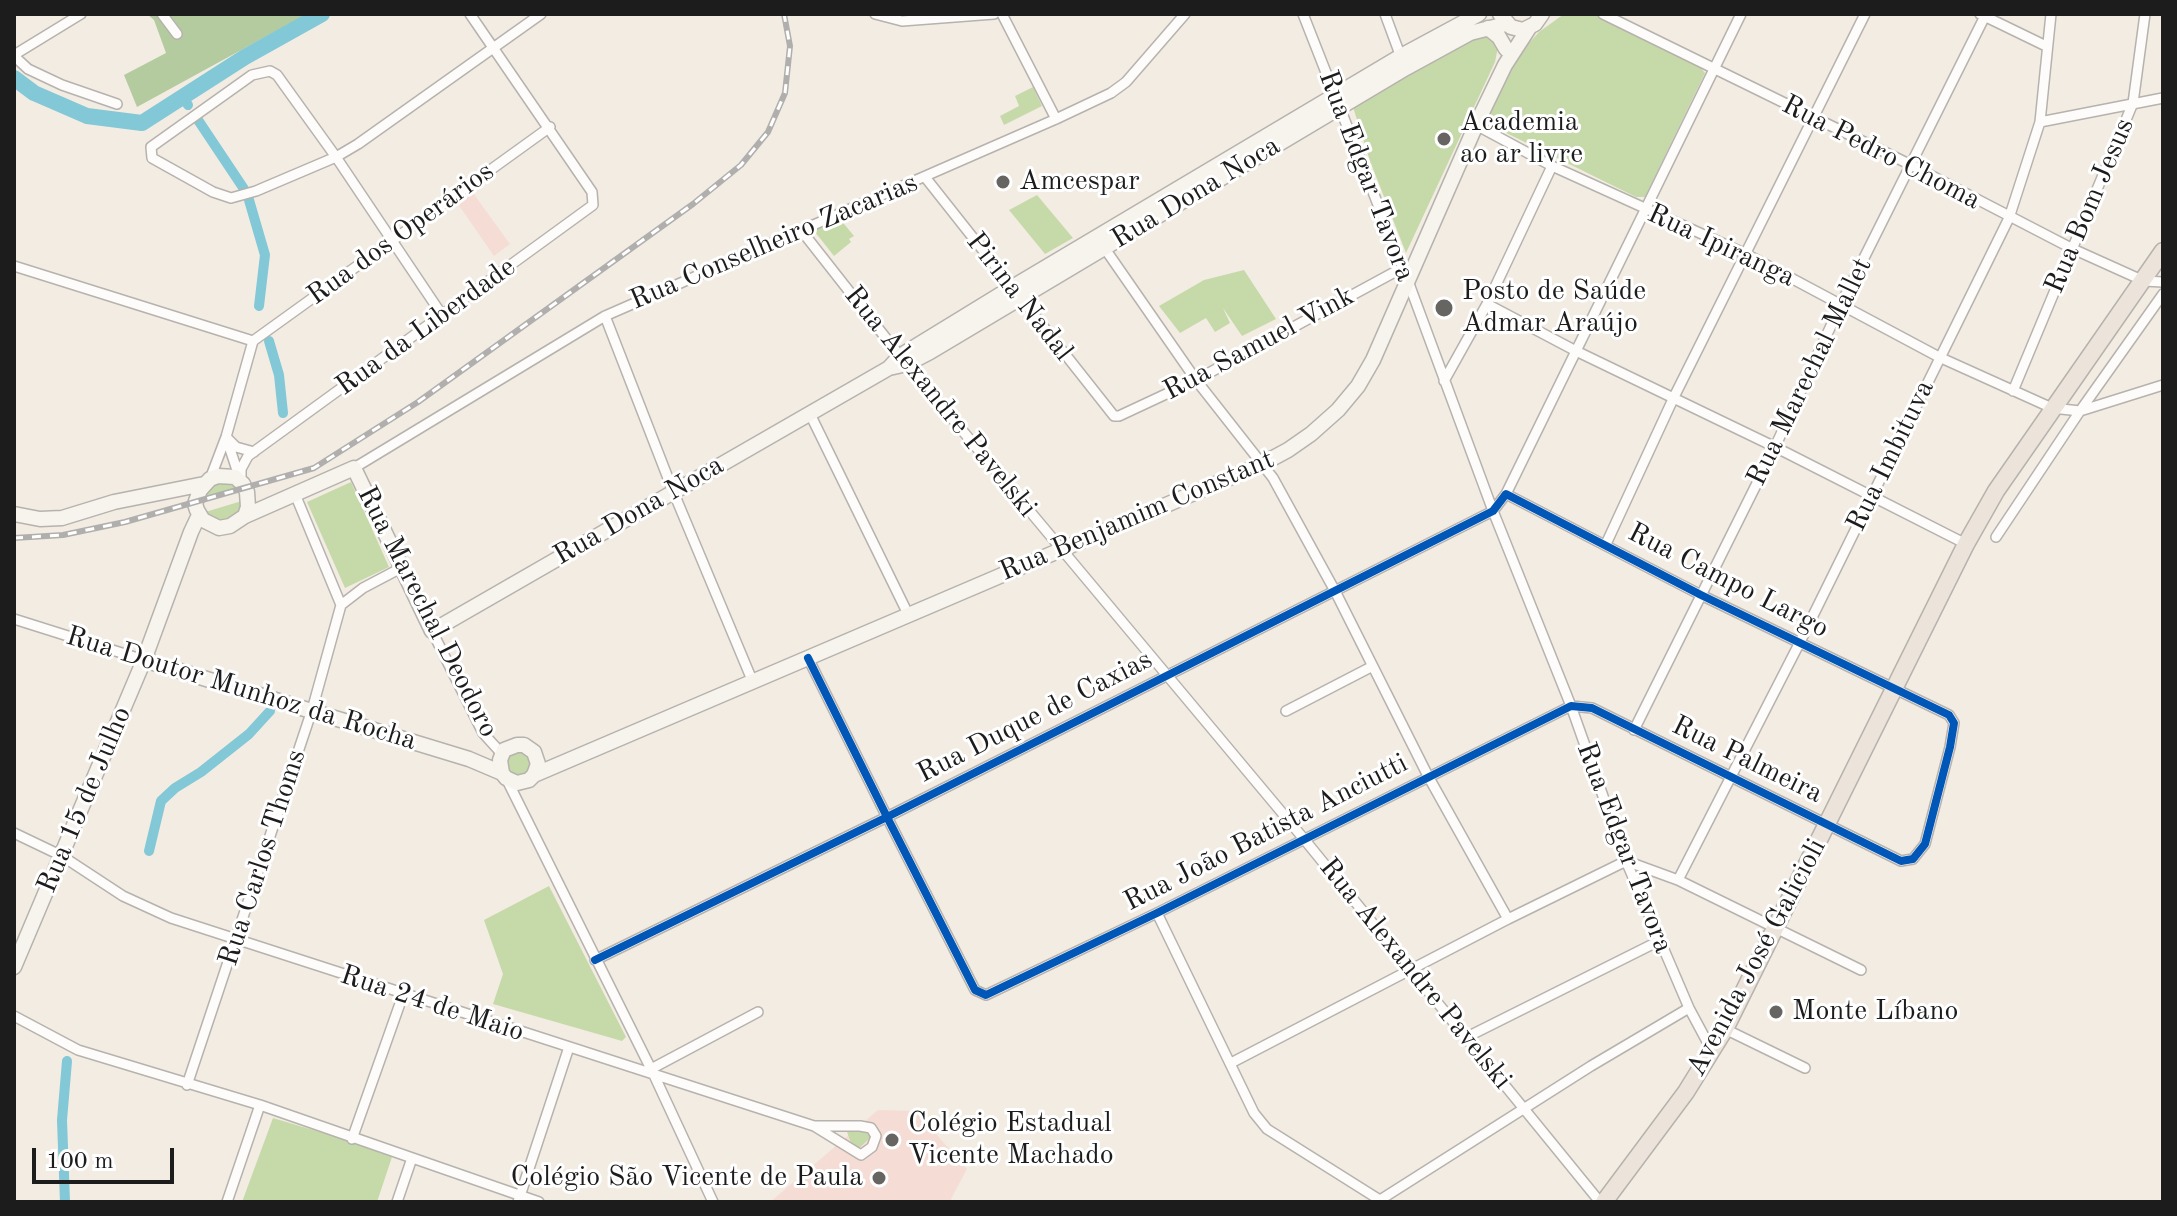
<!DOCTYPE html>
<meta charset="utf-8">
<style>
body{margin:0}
#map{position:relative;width:2177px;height:1216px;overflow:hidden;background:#f3ece3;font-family:"Old Standard TT",serif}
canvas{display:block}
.frame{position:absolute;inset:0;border:16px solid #1c1c1c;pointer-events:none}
.scale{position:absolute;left:32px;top:1148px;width:142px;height:36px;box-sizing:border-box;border:4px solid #1c1c1c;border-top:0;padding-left:10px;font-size:24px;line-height:28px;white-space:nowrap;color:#1c1c1c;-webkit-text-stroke:6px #fff;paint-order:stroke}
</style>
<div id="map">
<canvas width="2177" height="1216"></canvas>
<div class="frame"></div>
<div class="scale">100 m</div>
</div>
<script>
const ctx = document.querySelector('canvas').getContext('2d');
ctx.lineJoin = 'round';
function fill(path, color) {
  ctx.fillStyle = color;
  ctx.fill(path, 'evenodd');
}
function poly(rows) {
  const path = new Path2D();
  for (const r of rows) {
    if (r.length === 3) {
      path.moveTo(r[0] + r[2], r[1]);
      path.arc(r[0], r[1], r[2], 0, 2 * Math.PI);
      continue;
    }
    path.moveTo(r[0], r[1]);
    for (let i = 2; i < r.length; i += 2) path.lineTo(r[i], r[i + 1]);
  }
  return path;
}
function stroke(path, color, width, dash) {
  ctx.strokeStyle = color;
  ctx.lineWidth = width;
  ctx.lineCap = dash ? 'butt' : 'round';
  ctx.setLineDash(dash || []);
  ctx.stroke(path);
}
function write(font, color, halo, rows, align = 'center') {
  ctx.font = font + ' "Old Standard TT",serif';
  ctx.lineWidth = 6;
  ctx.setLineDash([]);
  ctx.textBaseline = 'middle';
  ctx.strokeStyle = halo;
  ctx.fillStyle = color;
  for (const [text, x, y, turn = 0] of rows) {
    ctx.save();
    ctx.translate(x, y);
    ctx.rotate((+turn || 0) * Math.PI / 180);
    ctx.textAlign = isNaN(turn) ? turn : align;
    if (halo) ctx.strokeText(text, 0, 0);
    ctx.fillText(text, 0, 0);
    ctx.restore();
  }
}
const built = poly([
 [468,186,510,244,494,256,453,197],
 [878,1110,916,1111,967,1169,951,1199,954,1202,770,1202]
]);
const green = poly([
 [1564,14,1596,14,1701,68,1705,73,1645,197,1636,197,1482,121,1518,55,1539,32],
 [1490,34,1498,47,1495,62,1406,253,1370,161,1353,107,1461,40],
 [1033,87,1042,106,1004,125,1000,116,1019,106,1015,96],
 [1037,195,1073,238,1045,254,1009,210],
 [840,219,854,236,849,239,851,242,834,256,815,232,817,229],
 [1244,270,1276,319,1242,336,1223,308,1230,323,1215,332,1206,318,1180,333,1159,306,1204,280],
 [230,480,242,489,201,501,213,483],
 [351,482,389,567,345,588,307,502],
 [245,500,244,511,221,524,202,513],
 [519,764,13],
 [549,886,626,1037,622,1041,493,1004,503,974,484,920],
 [273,1118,337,1137,392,1157,377,1202,242,1202],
 [864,1128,871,1137,857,1150,852,1146,846,1129]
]);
const forest = poly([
 [147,14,307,14,137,107,124,75,166,53,154,20]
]);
const canal = poly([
 [182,96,188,105],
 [196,117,244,189],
 [249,200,265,255,259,306],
 [269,341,279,375,283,413],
 [149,851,161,801,175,788,201,772,249,734,270,711],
 [65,1202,62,1120,67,1061]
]);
const river = poly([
 [14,78,34,93,87,116,142,123,245,57,322,14]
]);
const street = poly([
 [162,14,177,34],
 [875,14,902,21,994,14],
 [1002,14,1056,119],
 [1303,14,1408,281,1493,511,1571,706,1626,861,1689,1008,1712,1051],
 [1385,14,1402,60],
 [1603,14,1911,165,2073,249,2144,281,2163,282],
 [1980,14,2046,46],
 [14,55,81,14],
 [14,56,28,69,62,85,117,104],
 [2040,122,2163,98],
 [1476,125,1552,166,1746,254,1939,357,2052,408,2080,411,2163,385],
 [925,177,1114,416,1119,416,1196,380,1402,268],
 [801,230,900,356,1304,839,1600,1202],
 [1101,243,1196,380,1273,478,1335,591,1428,776,1508,919],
 [14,266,253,341],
 [1487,304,1576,351,1775,447,1966,544],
 [442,315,336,157,277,75,270,71,252,75,151,147,152,158,213,192,231,198,256,191,336,157,358,144,541,14],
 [605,316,673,491,752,680],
 [253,341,550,127],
 [1444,381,1487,304,1552,166],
 [2013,391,2133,103,2145,14],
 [810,414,908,614],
 [226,437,240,479],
 [228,439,236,447,254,452],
 [354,468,605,316,1056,119,1111,93,1126,82,1185,14],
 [210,479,226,437,253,341],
 [241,481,241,469,248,456,593,205,592,192,470,14],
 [295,494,341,605],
 [1506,494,1741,14],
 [1996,537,2080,411,2163,294],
 [1606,544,1674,397,1865,14],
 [14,619,144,660],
 [432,631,483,733,502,754],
 [1286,711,1371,667],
 [1634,730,1775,447,1841,304,1986,14],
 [506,778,654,1075,713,1202],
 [14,833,62,856,123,896,171,918,814,1126,861,1155,872,1147,876,1136,871,1128,860,1126,814,1126],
 [1678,880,1800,642,2009,218,2040,122,2051,14],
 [1157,913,1254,1113,1267,1129,1383,1202],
 [595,960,887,817,1493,511,1506,494,1701,595,1949,715,1954,723,1950,747,1925,844,1913,859,1901,861,1592,708,1571,706,1157,913,986,995,975,990,887,817,808,658],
 [14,1016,78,1050,260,1105,539,1202],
 [1725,1029,1805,1068],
 [1467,1037,1659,941],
 [1231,1063,1508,919,1626,861,1678,880,1861,970],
 [651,1069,758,1012],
 [187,1085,312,710,341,605,363,588,401,568],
 [352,1139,403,995],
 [1380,1200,1591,1066,1689,1008],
 [227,1202,260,1105],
 [397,1202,412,1158],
 [518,1202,569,1047]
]);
const secondary = poly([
 [1500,14,1511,27,1523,30,1535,24,1542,14],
 [1488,28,1499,37,1506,49],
 [889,368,907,364,930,352,1406,68,1470,33,1506,24],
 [14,514,40,519,62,518,114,502,204,484],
 [245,516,248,507,247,492,243,484,235,477,218,476,210,479,200,490,195,504,197,510,203,520,219,528,230,526,245,516,354,468,432,631,889,368,900,356,1011,288,1401,56,1479,14],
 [144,660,469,759,502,773,506,778,517,783,529,780,534,775,538,764,534,752,524,745,517,745,504,750,500,760,502,773],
 [534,775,1262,464,1288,450,1311,434,1338,410,1358,386,1373,360,1476,125,1505,65,1529,28],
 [14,967,144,660,191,532,199,515]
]);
const highway = poly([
 [1604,1202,1686,1092,1725,1029,1966,544,1996,491,2163,251]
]);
const rail = poly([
 [14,538,63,535,125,522,314,468,418,402,693,204,741,165,768,132,785,93,790,46,784,14]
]);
const cycleway = poly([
 [595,960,887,817,1493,511,1506,494,1701,595,1949,715,1954,723,1950,747,1925,844,1913,859,1901,861,1592,708,1571,706,1157,913,986,995,975,990,887,817,808,658]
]);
const markers = [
 [1444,139,8,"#676562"],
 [1003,182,8,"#676562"],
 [1444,308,10,"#676562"],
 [1776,1012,8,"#676562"],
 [892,1140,8,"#676562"],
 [879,1178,8,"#676562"]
];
const poiNames = [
 ["Academia",1460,123],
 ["ao ar livre",1460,155],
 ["Amcespar",1019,182],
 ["Posto de Saúde",1462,292],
 ["Admar Araújo",1462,324],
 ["Monte Líbano",1792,1012],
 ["Colégio Estadual",908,1124],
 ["Vicente Machado",908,1156],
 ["Colégio São Vicente de Paula",863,1178,"right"]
];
const streetNames = [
 ["Rua Pedro Choma",1881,153,27],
 ["Rua Edgar Tavora",1366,176,69],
 ["Rua Dona Noca",1196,193,-31],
 ["Rua Bom Jesus",2090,206,-67],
 ["Rua dos Operários",401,234,-36],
 ["Rua Conselheiro Zacarias",774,242,-23],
 ["Rua Ipiranga",1721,246,25],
 ["Pirina Nadal",1019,297,52],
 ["Rua da Liberdade",426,327,-36],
 ["Rua Samuel Vink",1259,344,-28],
 ["Rua Marechal Mallet",1810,372,-64],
 ["Rua Alexandre Pavelski",940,402,51],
 ["Rua Imbituva",1891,456,-64],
 ["Rua Dona Noca",639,511,-30],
 ["Rua Benjamim Constant",1137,516,-23],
 ["Rua Campo Largo",1728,581,27],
 ["Rua Marechal Deodoro",427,612,63],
 ["Rua Doutor Munhoz da Rocha",241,689,17],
 ["Rua Duque de Caxias",1035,717,-27],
 ["Rua Palmeira",1747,760,26],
 ["Rua 15 de Julho",85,800,-67],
 ["Rua João Batista Anciutti",1266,833,-27],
 ["Rua Edgar Tavora",1624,848,69],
 ["Rua Carlos Thoms",263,858,-72],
 ["Avenida José Galicioli",1757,958,-62],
 ["Rua Alexandre Pavelski",1415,974,51],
 ["Rua 24 de Maio",432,1004,18]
];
fill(built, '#f5ddd5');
fill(green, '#c6daa9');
fill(forest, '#b4cba0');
stroke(canal, '#82c8d6', 10);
stroke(river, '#82c8d6', 16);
stroke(street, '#b6b2ad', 12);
stroke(secondary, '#b6b2ad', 17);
stroke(highway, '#b6b2ad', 19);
stroke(street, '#fdfcfb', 9);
stroke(secondary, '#f7f3ed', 14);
stroke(highway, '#ece4da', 16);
stroke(rail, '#b0afad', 6);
stroke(rail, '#fff', 3, [9]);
stroke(cycleway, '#0057b8', 8);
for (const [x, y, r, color] of markers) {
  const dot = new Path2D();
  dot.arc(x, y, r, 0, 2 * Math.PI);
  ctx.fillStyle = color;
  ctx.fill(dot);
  stroke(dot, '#fff', 3);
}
write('28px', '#1c1c1c', '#fff', poiNames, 'left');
write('28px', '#1c1c1c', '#fff', streetNames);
</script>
